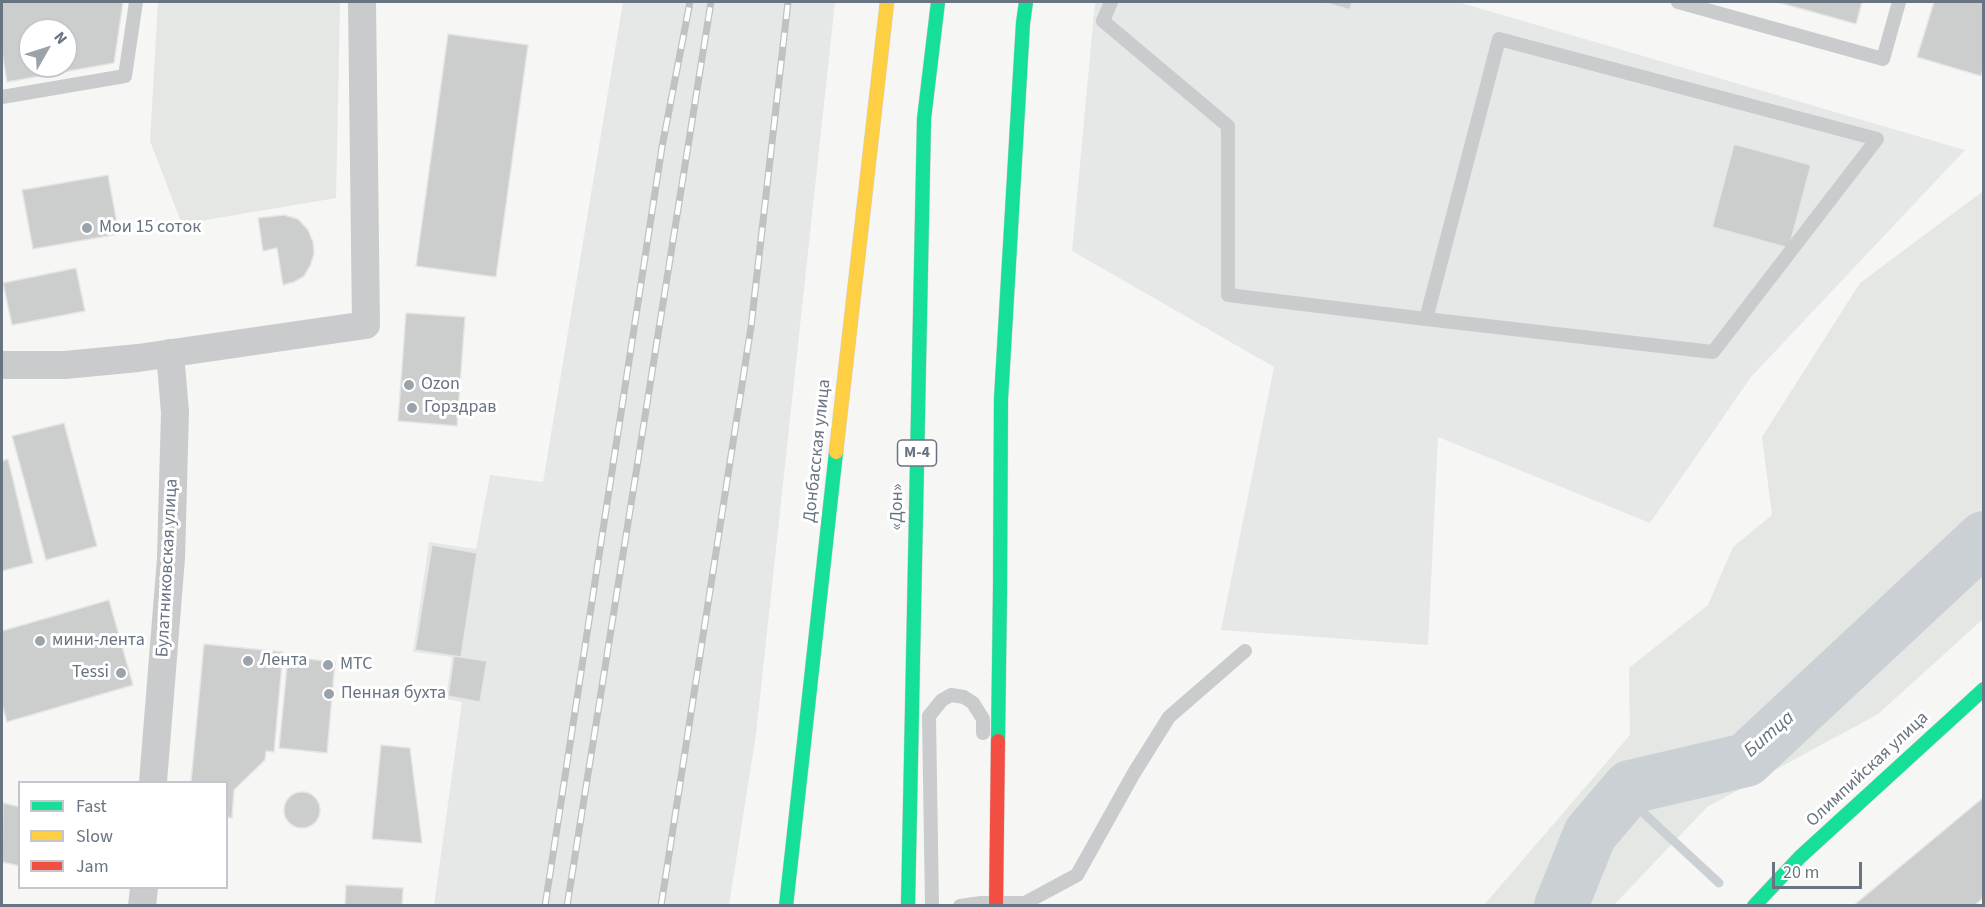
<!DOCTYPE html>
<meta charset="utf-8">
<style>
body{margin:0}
#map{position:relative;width:1985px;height:907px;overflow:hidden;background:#f6f6f5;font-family:"Source Sans 3",sans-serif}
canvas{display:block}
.frame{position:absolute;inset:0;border:3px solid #697482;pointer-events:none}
.legend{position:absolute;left:18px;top:781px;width:210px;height:108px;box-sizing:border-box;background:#fff;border:2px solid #c3c7cd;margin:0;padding:8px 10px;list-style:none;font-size:18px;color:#697482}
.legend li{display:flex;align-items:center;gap:12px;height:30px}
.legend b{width:30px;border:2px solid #c3c7cd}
.north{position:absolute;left:18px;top:18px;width:60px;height:60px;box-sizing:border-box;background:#fff;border:2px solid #c3c7cd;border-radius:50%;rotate:51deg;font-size:16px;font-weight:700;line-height:24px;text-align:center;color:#697482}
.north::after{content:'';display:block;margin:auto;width:21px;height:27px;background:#9aa2aa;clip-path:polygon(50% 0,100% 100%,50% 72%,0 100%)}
.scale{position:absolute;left:1772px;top:862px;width:90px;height:27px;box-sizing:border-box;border:3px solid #697482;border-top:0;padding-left:8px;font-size:18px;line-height:21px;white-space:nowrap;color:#697482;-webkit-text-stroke:4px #fff;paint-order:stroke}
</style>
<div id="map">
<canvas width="1985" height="907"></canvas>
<div class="frame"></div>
<ul class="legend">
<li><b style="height:8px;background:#16e098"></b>Fast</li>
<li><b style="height:8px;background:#ffcf43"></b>Slow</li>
<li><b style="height:8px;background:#f24e42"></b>Jam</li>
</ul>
<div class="north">N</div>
<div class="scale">20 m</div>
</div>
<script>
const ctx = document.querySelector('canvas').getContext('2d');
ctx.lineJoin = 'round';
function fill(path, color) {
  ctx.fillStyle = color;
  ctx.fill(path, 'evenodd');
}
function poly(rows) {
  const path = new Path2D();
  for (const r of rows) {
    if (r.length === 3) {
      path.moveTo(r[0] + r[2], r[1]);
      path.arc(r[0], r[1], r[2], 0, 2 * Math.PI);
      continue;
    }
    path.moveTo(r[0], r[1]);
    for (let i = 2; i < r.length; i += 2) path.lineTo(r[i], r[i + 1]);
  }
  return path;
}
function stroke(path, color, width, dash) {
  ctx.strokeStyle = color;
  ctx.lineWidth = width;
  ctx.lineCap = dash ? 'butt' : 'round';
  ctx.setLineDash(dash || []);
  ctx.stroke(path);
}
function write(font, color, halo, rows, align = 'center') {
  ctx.font = font + ' "Source Sans 3",sans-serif';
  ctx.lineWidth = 6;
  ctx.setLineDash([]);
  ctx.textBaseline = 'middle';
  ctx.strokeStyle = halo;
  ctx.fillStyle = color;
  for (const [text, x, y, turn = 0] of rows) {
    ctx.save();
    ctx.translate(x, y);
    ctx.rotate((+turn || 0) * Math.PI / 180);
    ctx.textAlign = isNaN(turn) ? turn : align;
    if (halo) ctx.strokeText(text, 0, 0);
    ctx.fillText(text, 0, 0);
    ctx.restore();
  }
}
const built = poly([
 [623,2,835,2,756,734,729,905,434,905,462,702,446,699,452,657,413,652,429,542,476,549,490,475,543,482],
 [1095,2,1458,2,1965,150,1751,377,1650,523,1438,437,1428,645,1221,630,1274,367,1072,251]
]);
const green = poly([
 [158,2,340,2,336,198,182,224,150,141],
 [1983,187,1983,619,1878,714,1707,807,1614,905,1484,905,1630,735,1629,668,1708,605,1733,547,1772,515,1762,437,1860,283,1982,192]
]);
const stream = poly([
 [1624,795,1719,883]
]);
const river = poly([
 [1561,906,1590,834,1630,787,1746,760,1984,538]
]);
const building = poly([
 [2,2,123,2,114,63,7,82,2,52,2,2],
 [30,30,66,30,66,66,30,66,30,30],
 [1323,2,1352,2,1350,10,1323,2],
 [1777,2,1862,2,1856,24,1777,2],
 [1934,2,1984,2,1984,67,1981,76,1917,57,1934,2],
 [448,34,528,45,496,277,416,266,448,34],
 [1734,144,1811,165,1789,248,1712,227,1734,144],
 [108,175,119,234,33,249,22,190,108,175],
 [284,215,298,219,308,230,313,242,314,254,310,266,304,276,294,282,283,285,277,248,263,251,258,218,284,215],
 [76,268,85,311,12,325,3,283,76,268],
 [406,313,465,317,457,426,398,421,406,313],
 [64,423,97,546,46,560,12,436,64,423],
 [8,459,33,563,2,571,2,461,8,459],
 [432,545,477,553,461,657,415,650,432,545],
 [109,600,133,685,7,722,2,705,2,631,109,600],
 [204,644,283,652,274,752,266,751,265,760,234,790,232,818,226,817,226,782,191,782,204,644],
 [454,656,487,661,480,702,448,696,454,656],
 [288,657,335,662,327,753,279,748,288,657],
 [381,745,410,748,422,843,372,839,381,745],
 [302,810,18],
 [1984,797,1984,897,1974,906,1853,906,1984,797],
 [3,803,20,807,20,866,2,862,3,803],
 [346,885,403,888,402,906,345,906,346,885]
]);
const lane = poly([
 [1111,2,1103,21,1228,126,1228,295,1426,319,1713,352,1877,139,1499,39,1426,319],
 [1678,2,1883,59,1899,2],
 [2,97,125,76,136,2],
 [932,906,929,716,942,700,951,695,964,697,973,703,983,719,983,733],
 [960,906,981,903,1025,903,1077,875,1134,773,1169,717,1245,651]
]);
const street = poly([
 [2,365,65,365,138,358,366,325,362,2],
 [153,782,171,558,175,412,170,353],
 [142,906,144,888]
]);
const fast = poly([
 [1000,592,1001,399,1023,23,1026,2],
 [786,906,836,452],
 [908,906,924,119,938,2],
 [1754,906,1800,857,1984,689]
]);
const slow = poly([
 [836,452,887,2]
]);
const rail = poly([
 [545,906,662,147,690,2],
 [567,906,711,2],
 [661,906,751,327,788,2]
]);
const fastBridge = poly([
 [998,741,1000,592]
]);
const jamBridge = poly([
 [996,906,998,741]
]);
const markers = [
 [87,228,6,"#9aa2aa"],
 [409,385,6,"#9aa2aa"],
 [412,408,6,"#9aa2aa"],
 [40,641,6,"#9aa2aa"],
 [248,661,6,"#9aa2aa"],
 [328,665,6,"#9aa2aa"],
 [121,673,6,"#9aa2aa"],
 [329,694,6,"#9aa2aa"]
];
const shields = [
 [917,453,39]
];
const shieldNames = [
 ["М-4",917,453]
];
const poiNames = [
 ["Мои 15 соток",99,228],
 ["Ozon",421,385],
 ["Горздрав",424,408],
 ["мини-лента",52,641],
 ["Лента",260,661],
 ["МТС",340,665],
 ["Tessi",109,673,"right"],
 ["Пенная бухта",341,694]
];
const streetNames = [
 ["Донбасская улица",818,451,-84],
 ["«Дон»",898,507,-89],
 ["Булатниковская улица",168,568,-87],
 ["Олимпийская улица",1868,770,-43]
];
const waterNames = [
 ["Битца",1770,735,-41]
];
fill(built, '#e6e7e7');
fill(green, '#e4e7e3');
stroke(stream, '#cbd0d4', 9);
stroke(river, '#cbd0d4', 54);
fill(building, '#cccdcd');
stroke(building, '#e5e5e4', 1.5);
stroke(fast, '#d2d2d3', 15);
stroke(slow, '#d2d2d3', 15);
stroke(lane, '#cacbcc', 14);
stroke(street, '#cacbcc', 28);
stroke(fast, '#16e098', 14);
stroke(slow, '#ffcf43', 14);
stroke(rail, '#c0c1c2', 7);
stroke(rail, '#fff', 4.5, [14]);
stroke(fastBridge, '#d2d3d3', 15, []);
stroke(jamBridge, '#d2d3d3', 15, []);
stroke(fastBridge, '#16e098', 14);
stroke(jamBridge, '#f24e42', 14);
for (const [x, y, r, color] of markers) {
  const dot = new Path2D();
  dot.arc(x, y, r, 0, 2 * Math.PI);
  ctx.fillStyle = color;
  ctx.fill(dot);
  stroke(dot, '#fff', 2);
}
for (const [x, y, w] of shields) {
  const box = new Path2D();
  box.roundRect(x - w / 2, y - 13, w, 26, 4.5);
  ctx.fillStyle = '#fff';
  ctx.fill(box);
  stroke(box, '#697482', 1.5);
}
write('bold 16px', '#697482', null, shieldNames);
write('18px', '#697482', '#fff', poiNames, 'left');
write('18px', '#697482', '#fff', streetNames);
write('italic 20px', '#64747e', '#fff', waterNames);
</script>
